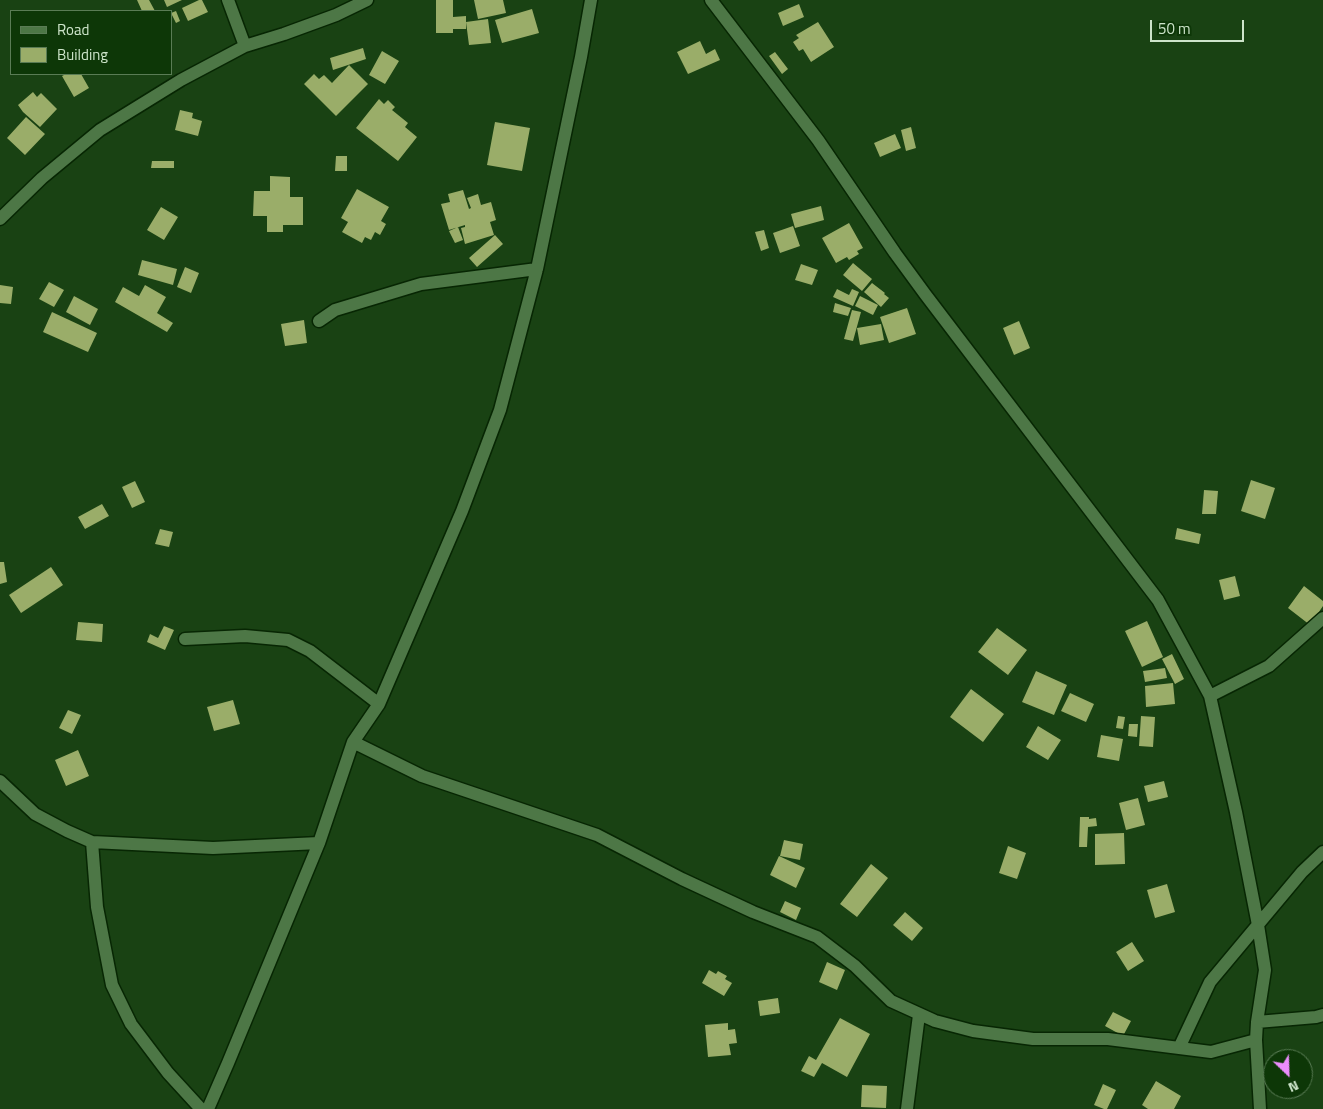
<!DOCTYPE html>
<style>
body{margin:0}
#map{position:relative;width:1323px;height:1109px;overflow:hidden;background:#194213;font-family:"Titillium Web",sans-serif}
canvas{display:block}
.legend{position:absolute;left:10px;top:10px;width:162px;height:65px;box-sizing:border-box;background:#0d3707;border:1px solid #5a7c55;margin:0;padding:6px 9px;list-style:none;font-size:15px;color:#cde4ca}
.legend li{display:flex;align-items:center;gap:10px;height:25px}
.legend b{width:25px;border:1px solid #5a7c55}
.north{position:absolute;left:1263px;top:1049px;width:50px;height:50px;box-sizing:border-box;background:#0d3707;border:1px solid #5a7c55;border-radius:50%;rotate:156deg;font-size:14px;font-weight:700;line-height:20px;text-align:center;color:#cde4ca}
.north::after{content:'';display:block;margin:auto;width:18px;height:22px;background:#eb8dfc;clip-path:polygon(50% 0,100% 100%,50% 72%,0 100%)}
.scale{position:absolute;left:1150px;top:20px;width:94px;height:22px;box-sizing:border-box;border:2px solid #cde4ca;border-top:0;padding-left:6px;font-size:15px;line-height:18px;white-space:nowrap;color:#cde4ca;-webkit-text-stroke:4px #0d3707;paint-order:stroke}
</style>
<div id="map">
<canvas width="1323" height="1109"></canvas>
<ul class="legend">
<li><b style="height:6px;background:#4d7746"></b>Road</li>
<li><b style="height:14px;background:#9aad69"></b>Building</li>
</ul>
<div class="north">N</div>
<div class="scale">50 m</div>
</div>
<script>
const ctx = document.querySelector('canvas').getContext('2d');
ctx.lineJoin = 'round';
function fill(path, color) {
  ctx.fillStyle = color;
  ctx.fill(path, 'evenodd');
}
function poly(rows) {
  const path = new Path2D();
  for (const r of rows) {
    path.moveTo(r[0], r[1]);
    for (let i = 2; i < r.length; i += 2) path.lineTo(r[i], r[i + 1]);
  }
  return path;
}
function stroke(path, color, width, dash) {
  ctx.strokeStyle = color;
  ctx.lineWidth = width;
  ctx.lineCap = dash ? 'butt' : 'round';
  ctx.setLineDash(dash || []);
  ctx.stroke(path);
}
const building = poly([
 [137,0,149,0,155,11,142,11],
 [164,0,182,0,167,7],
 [199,0,202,0,208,12,188,21,182,8],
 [436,0,453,0,453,17,466,16,466,29,453,29,453,33,436,33],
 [474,0,503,0,506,13,478,19],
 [799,4,804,17,783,26,778,13],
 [532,9,539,33,502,43,495,20],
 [176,11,180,21,176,23,171,13],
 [488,19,491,43,469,45,466,22],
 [818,22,834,47,811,62,803,49,799,51,793,42,799,38,796,35],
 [700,41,706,54,715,49,720,60,688,74,677,52],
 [363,48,366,59,333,70,330,58],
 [382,51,399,61,385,84,369,75],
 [775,52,788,69,782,74,769,56],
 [349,65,368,84,336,116,304,84,314,74,319,79,324,75,332,83],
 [66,74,81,74,89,88,74,97,62,76],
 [33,92,37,97,41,93,57,109,40,127,23,112,18,105],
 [379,99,384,104,388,100,395,107,392,110,408,123,405,127,417,137,398,161,356,128],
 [180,110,193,113,192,118,202,121,198,136,175,130],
 [26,117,45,134,25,155,7,138],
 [495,122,530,128,522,171,487,165],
 [911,127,916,148,906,151,901,130],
 [895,134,901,148,880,157,874,143],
 [336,156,347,156,347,171,335,171],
 [152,161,174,161,174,168,151,168],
 [270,176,290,177,290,197,303,197,303,225,283,225,283,232,267,232,267,216,253,216,254,191,270,191],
 [357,189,389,207,381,221,386,224,380,235,375,232,371,240,365,237,362,243,342,232,348,222,341,218],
 [463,190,469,209,471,208,467,198,478,194,481,205,491,202,496,220,490,222,494,235,465,244,461,228,465,227,465,225,449,230,441,204,450,202,448,194],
 [821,206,824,220,795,228,791,214],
 [161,207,178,217,164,240,147,230],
 [849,223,863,248,857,251,859,254,849,260,847,257,836,263,822,238],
 [793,226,800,246,780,253,773,233],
 [458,227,463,240,455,243,449,231],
 [764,230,769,248,761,251,755,232],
 [495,235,503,244,477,267,469,258],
 [142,260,177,269,173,285,138,275],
 [853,263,872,279,862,291,843,275],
 [801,264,818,270,812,285,795,280],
 [185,267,199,273,191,293,177,287],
 [49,282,64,290,54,307,39,299],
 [872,283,885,293,884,294,889,298,881,307,864,292],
 [0,285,13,287,11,304,0,303],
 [145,285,166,297,157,313,173,323,167,332,115,302,123,287,139,296],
 [837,289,849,295,852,289,859,292,853,306,833,297],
 [74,296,98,309,90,325,66,312],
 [860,296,878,305,873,315,855,306],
 [835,303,851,308,848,316,833,312],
 [907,308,916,334,889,343,880,317],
 [852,310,861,312,853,341,844,339],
 [52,312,97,333,88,352,43,332],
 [304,320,307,343,285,346,281,324],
 [1019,321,1030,348,1014,355,1003,328],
 [881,324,884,340,860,345,857,328],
 [1251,480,1275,488,1265,519,1241,511],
 [135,481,145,502,132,508,122,487],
 [1204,490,1218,491,1216,514,1202,514],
 [102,504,109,516,85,529,78,517],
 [1177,528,1201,534,1199,544,1175,539],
 [160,529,173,532,169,547,155,544],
 [0,562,4,562,7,582,0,584],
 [51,567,63,585,21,613,9,595],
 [1235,576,1240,596,1224,600,1219,580],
 [1304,586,1323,601,1323,606,1310,625,1288,608],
 [1147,621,1163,657,1142,667,1125,631],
 [78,622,103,624,102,642,76,640],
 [164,626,174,630,165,650,147,642,150,634,158,638],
 [997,628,1027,650,1008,675,978,652],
 [1172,654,1184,679,1175,684,1162,659],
 [1165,668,1167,678,1145,682,1143,671],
 [1036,671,1067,685,1054,715,1022,702],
 [1173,683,1175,704,1146,707,1145,686],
 [971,689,1004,714,983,742,950,717],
 [1070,693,1094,704,1086,722,1061,711],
 [233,700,240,724,214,731,207,707],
 [68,710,81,715,72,734,59,728],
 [1118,716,1125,717,1123,729,1116,728],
 [1141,716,1155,717,1153,747,1139,746],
 [1129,724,1138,724,1137,737,1128,736],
 [1038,726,1061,740,1048,760,1026,747],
 [1101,735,1123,739,1119,761,1097,757],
 [78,750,89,776,66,786,55,760],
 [1164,781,1168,797,1148,802,1144,786],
 [1138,798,1145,825,1126,830,1119,803],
 [1080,817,1089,817,1089,819,1096,818,1097,826,1088,827,1087,847,1079,847],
 [1124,833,1125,864,1095,865,1095,834],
 [784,840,803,844,800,860,780,856],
 [1008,846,1026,853,1017,879,999,873],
 [779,856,805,868,796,888,770,875],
 [871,864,888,878,857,917,840,904],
 [1167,884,1175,912,1155,918,1147,890],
 [785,901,801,908,796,920,780,912],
 [905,912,923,928,912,941,893,925],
 [1132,942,1144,961,1128,971,1116,952],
 [827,962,845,970,837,990,819,982],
 [709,970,716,974,718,971,727,976,725,979,732,983,724,996,702,983],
 [778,998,780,1013,760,1016,758,1001],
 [1113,1012,1131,1021,1123,1036,1105,1026],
 [840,1018,870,1034,847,1077,822,1063,814,1077,801,1071,809,1056,816,1060],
 [728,1023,728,1030,735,1029,737,1043,729,1044,731,1055,708,1057,705,1025],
 [1156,1081,1181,1096,1174,1109,1148,1109,1142,1105],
 [1103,1084,1116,1090,1107,1109,1104,1109,1094,1105],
 [862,1085,887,1086,886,1108,861,1107]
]);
const minor = poly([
 [228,0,245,46],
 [711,0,818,140,895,253,925,294,1158,600,1210,696,1236,812,1258,925,1265,970,1257,1022,1256,1040,1260,1109],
 [0,219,42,178,100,130,181,80,245,46,284,34,336,15,367,0],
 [319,321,335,310,421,284,537,269],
 [185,639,245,636,288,640,310,651,379,704],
 [1210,696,1269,666,1323,618],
 [353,742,422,776,597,835,682,879,753,912,817,937,855,966,891,1001,935,1021,973,1031,1033,1039,1108,1039,1211,1052,1256,1040],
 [0,781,35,814,67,831,92,842,213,848,319,843],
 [92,842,97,907,112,985,131,1024,168,1073,201,1109],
 [1257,1022,1316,1017,1323,1015],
 [1179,1048,1210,982,1302,872,1323,852],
 [208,1109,228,1063,319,843,353,742,379,704,462,511,500,410,537,269,581,57,591,0],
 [907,1109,919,1015]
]);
fill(building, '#9aad69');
stroke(minor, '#072603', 15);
stroke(minor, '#4d7746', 12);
</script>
